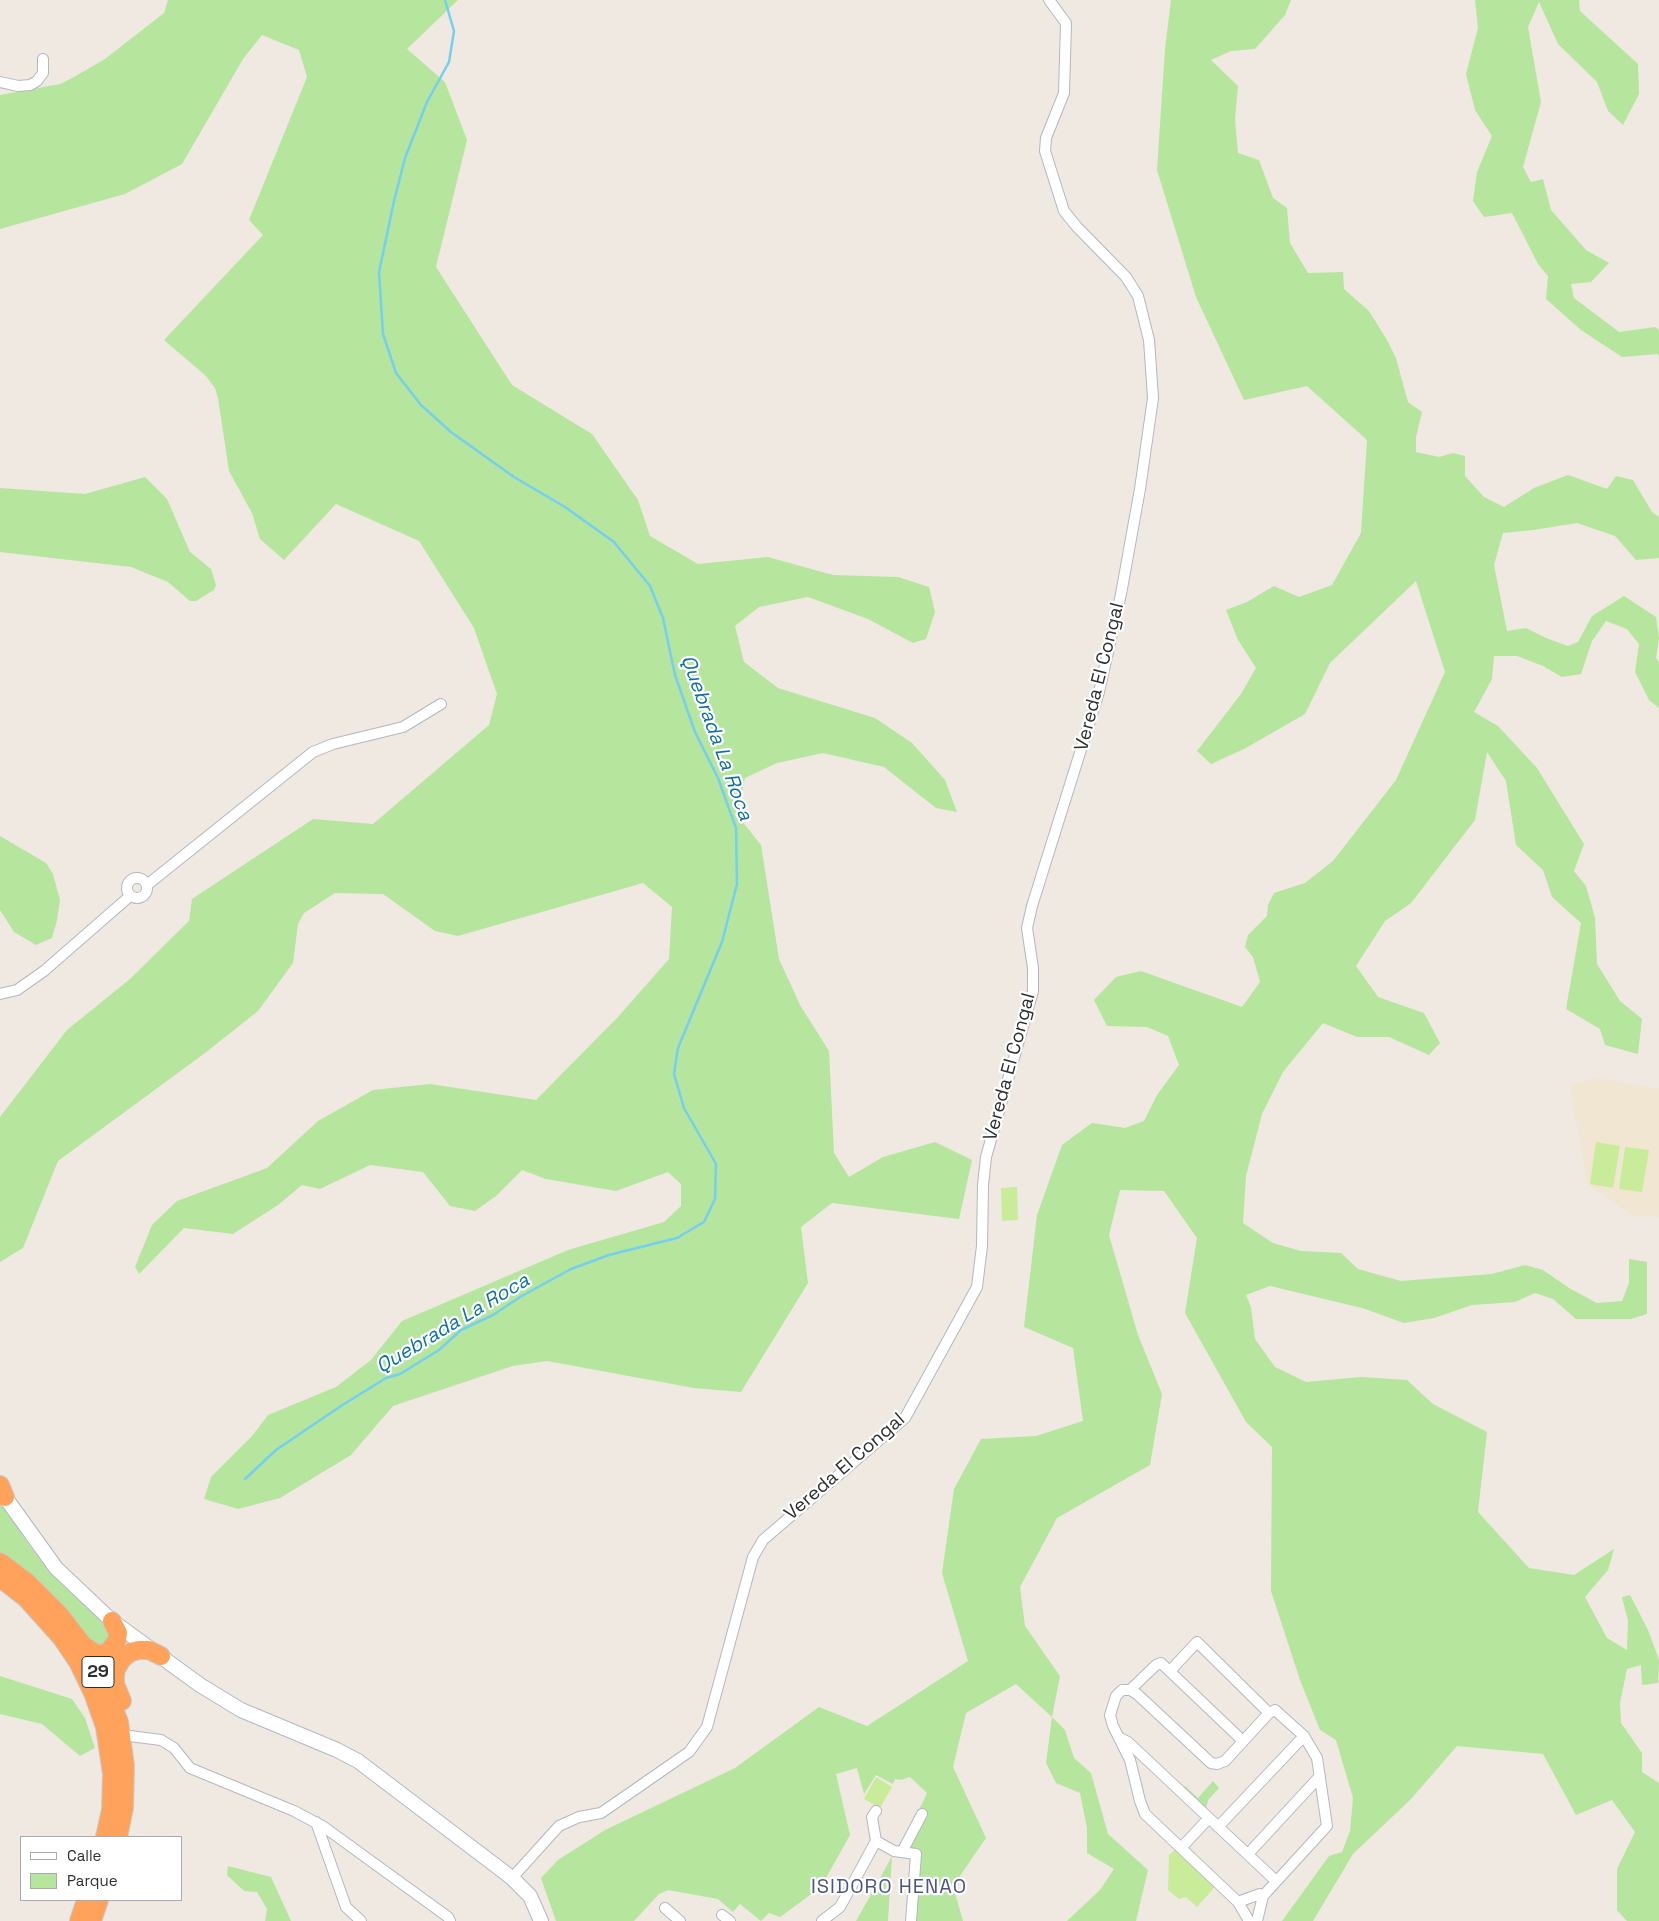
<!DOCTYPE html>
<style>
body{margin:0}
#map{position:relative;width:1659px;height:1921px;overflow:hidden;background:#efe9e1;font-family:"Space Grotesk",sans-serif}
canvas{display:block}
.legend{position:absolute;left:20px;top:1836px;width:162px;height:65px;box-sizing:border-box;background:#fff;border:1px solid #ababab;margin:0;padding:6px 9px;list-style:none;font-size:15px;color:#2e2e2e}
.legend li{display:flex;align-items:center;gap:10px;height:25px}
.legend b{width:25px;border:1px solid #ababab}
</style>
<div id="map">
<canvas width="1659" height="1921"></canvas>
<ul class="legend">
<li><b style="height:6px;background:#fff"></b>Calle</li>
<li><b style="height:14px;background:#b6e59e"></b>Parque</li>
</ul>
</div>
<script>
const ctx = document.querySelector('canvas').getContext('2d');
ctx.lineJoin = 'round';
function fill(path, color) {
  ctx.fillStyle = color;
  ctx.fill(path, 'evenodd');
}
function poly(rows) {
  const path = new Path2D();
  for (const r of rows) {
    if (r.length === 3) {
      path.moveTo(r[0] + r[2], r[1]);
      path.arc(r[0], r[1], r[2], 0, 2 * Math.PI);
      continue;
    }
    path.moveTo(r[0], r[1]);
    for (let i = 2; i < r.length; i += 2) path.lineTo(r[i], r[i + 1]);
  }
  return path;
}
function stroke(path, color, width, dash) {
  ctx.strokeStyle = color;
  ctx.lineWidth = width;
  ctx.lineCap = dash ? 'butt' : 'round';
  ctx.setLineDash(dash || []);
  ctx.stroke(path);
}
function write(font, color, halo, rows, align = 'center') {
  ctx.font = font + ' "Space Grotesk",sans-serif';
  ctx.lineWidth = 4.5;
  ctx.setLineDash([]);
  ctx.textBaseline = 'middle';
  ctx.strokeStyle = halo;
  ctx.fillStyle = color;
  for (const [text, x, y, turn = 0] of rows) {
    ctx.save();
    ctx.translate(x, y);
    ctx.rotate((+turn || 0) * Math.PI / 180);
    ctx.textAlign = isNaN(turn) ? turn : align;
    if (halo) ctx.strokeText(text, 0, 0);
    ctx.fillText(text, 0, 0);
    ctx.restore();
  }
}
const education = poly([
 [1597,1078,1659,1089,1659,1217,1631,1215,1587,1183,1570,1086]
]);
const green = poly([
 [168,0,458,0,407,49,445,82,467,140,436,267,512,385,592,434,638,500,650,536,698,564,768,557,833,575,898,577,929,587,935,612,926,639,913,643,868,619,808,597,759,607,735,626,744,662,778,688,875,718,912,743,945,780,957,812,936,808,884,767,823,753,777,763,745,778,737,815,761,845,779,959,800,1005,829,1051,834,1153,849,1177,883,1157,935,1142,972,1160,959,1219,832,1203,801,1227,808,1283,741,1392,694,1388,547,1361,513,1366,393,1406,351,1455,280,1498,238,1509,204,1499,211,1477,252,1436,268,1415,336,1387,371,1360,402,1321,568,1250,664,1222,681,1206,681,1184,668,1172,616,1191,546,1179,522,1170,496,1196,475,1211,450,1206,423,1172,370,1165,320,1189,302,1185,278,1205,233,1234,184,1228,139,1274,135,1267,152,1225,177,1201,267,1168,318,1121,373,1090,430,1084,536,1100,618,1017,669,959,672,907,643,883,458,936,435,931,383,894,335,893,304,913,298,924,293,963,258,1011,205,1053,58,1161,23,1248,0,1262,0,1117,67,1030,130,979,189,921,192,899,313,819,373,824,489,725,497,694,474,628,419,541,336,504,284,560,260,539,252,513,229,471,218,398,215,388,206,376,164,340,263,235,249,220,307,77,299,50,262,35,243,59,182,164,125,194,0,229,0,95,60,84,74,77,105,59,164,13],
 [1171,0,1291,0,1285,15,1255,49,1231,51,1211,60,1238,86,1235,119,1238,153,1259,160,1273,198,1287,208,1290,243,1308,273,1343,272,1344,289,1369,311,1387,340,1396,358,1408,402,1422,412,1416,437,1416,452,1439,457,1453,453,1465,456,1465,476,1484,497,1504,507,1534,488,1568,475,1607,489,1616,476,1633,480,1652,512,1659,517,1659,558,1636,560,1615,536,1577,523,1533,530,1503,533,1494,565,1507,631,1526,628,1546,638,1568,646,1578,642,1592,616,1624,596,1656,617,1659,638,1656,658,1659,662,1659,708,1649,700,1635,672,1639,644,1627,629,1606,621,1592,641,1581,674,1562,677,1543,666,1517,656,1494,656,1492,679,1474,712,1498,726,1537,768,1584,844,1574,871,1586,886,1595,918,1597,964,1620,1001,1642,1019,1638,1054,1605,1045,1600,1029,1566,1009,1581,923,1552,897,1543,870,1516,845,1506,781,1487,752,1475,820,1411,903,1385,921,1356,966,1378,997,1424,1013,1440,1043,1429,1055,1389,1037,1357,1037,1323,1023,1283,1072,1262,1114,1246,1176,1243,1223,1273,1243,1301,1251,1341,1253,1358,1269,1401,1281,1492,1274,1525,1265,1543,1270,1569,1288,1597,1303,1622,1301,1629,1283,1629,1259,1647,1262,1647,1314,1631,1319,1576,1319,1553,1299,1535,1293,1515,1302,1472,1305,1434,1318,1404,1323,1362,1308,1270,1286,1246,1295,1251,1307,1255,1339,1275,1367,1306,1382,1361,1377,1407,1380,1433,1404,1487,1432,1478,1512,1529,1568,1574,1575,1614,1549,1608,1570,1585,1597,1607,1638,1627,1650,1628,1621,1622,1597,1630,1595,1648,1630,1659,1660,1658,1683,1642,1685,1641,1665,1627,1669,1620,1703,1621,1723,1642,1753,1642,1772,1659,1783,1659,1921,1627,1921,1617,1910,1617,1869,1635,1832,1612,1800,1576,1815,1543,1754,1457,1746,1411,1799,1353,1854,1313,1921,1282,1921,1329,1856,1342,1852,1350,1831,1353,1798,1336,1740,1320,1730,1300,1680,1271,1591,1272,1447,1246,1422,1185,1313,1197,1238,1164,1191,1120,1190,1109,1235,1138,1335,1162,1394,1150,1465,1057,1518,1020,1587,1025,1626,1060,1676,1052,1717,1065,1730,1074,1758,1091,1773,1108,1834,1148,1870,1136,1921,1067,1921,1100,1890,1114,1869,1087,1853,1087,1828,1080,1793,1056,1783,1046,1763,1052,1717,1016,1684,966,1713,953,1767,986,1838,953,1886,963,1921,915,1921,919,1851,908,1848,925,1811,920,1808,927,1793,910,1777,901,1780,895,1779,893,1784,876,1775,864,1794,857,1768,836,1774,850,1835,821,1887,780,1917,769,1913,761,1921,740,1904,733,1912,718,1899,668,1890,659,1894,634,1921,556,1921,541,1878,558,1860,605,1830,735,1768,819,1707,867,1726,968,1661,942,1573,954,1489,981,1439,1036,1436,1083,1421,1073,1348,1024,1327,1037,1215,1062,1145,1092,1123,1125,1128,1144,1121,1157,1095,1179,1065,1168,1036,1147,1027,1107,1026,1094,1000,1116,977,1141,971,1242,1007,1260,982,1253,957,1245,947,1248,935,1267,916,1268,905,1274,893,1305,883,1333,861,1396,780,1445,672,1416,581,1330,663,1305,714,1244,749,1211,764,1197,751,1241,694,1256,668,1238,640,1226,610,1247,602,1274,586,1299,597,1332,585,1361,533,1367,440,1307,386,1244,400,1196,297,1157,170,1165,49],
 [1475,0,1579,0,1580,11,1638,64,1639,94,1623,125,1608,111,1597,82,1558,44,1539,2,1528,27,1541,102,1523,167,1531,182,1543,179,1551,210,1586,250,1609,263,1591,282,1571,284,1574,298,1619,332,1655,327,1659,330,1659,356,1657,354,1622,357,1581,330,1546,299,1548,276,1538,264,1512,213,1484,217,1473,201,1477,172,1492,136,1475,110,1466,74,1478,28],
 [145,477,167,499,190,552,211,569,216,585,214,590,196,601,190,601,168,582,131,567,0,552,0,488,85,494],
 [0,836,46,863,53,874,60,900,57,920,52,938,36,945,14,932,0,910],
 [0,1500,27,1542,51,1574,108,1626,110,1636,103,1645,92,1646,0,1557],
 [0,1676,72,1699,85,1718,95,1748,80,1756,42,1724,0,1714],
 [1213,1781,1219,1788,1208,1800,1206,1809,1183,1788,1185,1786,1198,1798],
 [892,1856,888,1921,856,1921,873,1891],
 [228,1866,271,1877,291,1921,265,1921,267,1909,257,1892,244,1891,227,1875]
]);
const pitch = poly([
 [1596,1142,1620,1146,1613,1188,1590,1184],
 [1625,1147,1649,1150,1642,1192,1619,1189],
 [1017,1187,1018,1220,1002,1221,1001,1188],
 [876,1777,892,1787,880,1808,864,1799],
 [1175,1850,1215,1887,1197,1907,1186,1897,1179,1899,1168,1890,1169,1855]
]);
const stream = poly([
 [245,1479,276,1450,341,1406,386,1378,400,1374,439,1350,461,1330,493,1315,520,1297,571,1269,609,1255,677,1238,704,1222,715,1199,716,1164,684,1108,674,1074,678,1048,722,942,737,884,736,828,718,778,695,732,675,675,663,618,650,586,614,542,565,507,514,477,451,432,421,405,396,373,383,334,379,272,394,201,405,158,427,102,449,62,454,31,445,0]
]);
const street = poly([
 [0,82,18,86,30,85,37,81,43,73,43,59],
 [137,888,10],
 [147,885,313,752,333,744,403,727,441,704],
 [0,994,17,990,44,971,130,896],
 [1170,1671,1197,1642,1269,1713],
 [1130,1690,1156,1665,1161,1663,1243,1741],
 [122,1735,161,1740,174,1748,190,1768,294,1811,324,1827,448,1917,450,1921],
 [1120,1738,1128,1742,1276,1881],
 [876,1811,872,1817,876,1841,894,1851,916,1854,911,1921],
 [316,1822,346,1907,361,1921],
 [1218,1827,1304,1736],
 [1181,1848,1209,1818],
 [902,1852,922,1814],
 [1248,1854,1320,1776],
 [512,1878,559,1826,579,1817,601,1813,689,1752,707,1727,753,1557,763,1540,905,1418,977,1287,982,1246,983,1185,986,1157,1033,991,1033,968,1027,928,1032,906,1099,692,1121,594,1140,489,1153,398,1149,340,1138,296,1126,277,1077,227,1064,211,1045,151,1046,138,1064,93,1066,23,1049,0],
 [1238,1902,1260,1894,1263,1896],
 [665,1908,680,1921],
 [722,1915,730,1921],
 [822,1921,840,1907,876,1841],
 [1249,1921,1238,1902,1145,1814,1140,1801,1130,1760,1113,1726,1110,1715,1116,1696,1122,1690,1130,1690,1137,1694,1211,1763,1217,1764,1225,1761,1269,1713,1275,1710,1304,1736,1317,1758,1327,1826,1263,1896,1257,1921]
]);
const secondary = poly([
 [0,1490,56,1568,112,1621,200,1685,241,1710,337,1750,358,1761,512,1878,530,1896,541,1921]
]);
const highway = poly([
 [0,1485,5,1497],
 [0,1562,28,1583,59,1614,83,1645,106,1688,119,1722,125,1766,124,1808,118,1837],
 [0,1578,26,1598,61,1637,78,1662,93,1693,105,1727,112,1774,111,1810,105,1837],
 [83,1645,95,1653,102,1654,109,1651,117,1640,118,1633,112,1621],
 [122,1701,115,1684,115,1676,116,1669,122,1659,131,1652,139,1650,149,1650,161,1656],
 [79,1921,86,1900],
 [92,1921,99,1900]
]);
const shields = [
 [98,1672,32]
];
const shieldNames = [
 ["29",98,1672]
];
const streetNames = [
 ["Vereda El Congal",1100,677,-76],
 ["Vereda El Congal",1010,1067,-75],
 ["Vereda El Congal",845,1467,-41]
];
const waterNames = [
 ["Quebrada La Roca",716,738,70],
 ["Quebrada La Roca",453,1324,-31]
];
const neighbourhoodNames = [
 ["ISIDORO HENAO",889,1888]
];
fill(education, '#f0e6d1');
fill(green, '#b6e59e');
fill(pitch, '#c9ec9a');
stroke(stream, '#75cff0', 2.5);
stroke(street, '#b4b7c1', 12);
stroke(secondary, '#b4b7c1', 16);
stroke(highway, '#c9c9c9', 20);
stroke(street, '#fff', 10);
stroke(secondary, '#fff', 14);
stroke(highway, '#ffa35c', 18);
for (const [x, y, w] of shields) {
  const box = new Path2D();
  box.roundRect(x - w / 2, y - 15.5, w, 31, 4);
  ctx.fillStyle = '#fff';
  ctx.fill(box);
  stroke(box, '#2e2e2e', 1);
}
write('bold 18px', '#2e2e2e', null, shieldNames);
write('19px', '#2e2e2e', '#fff', streetNames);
write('italic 20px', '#0d6fa3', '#fff', waterNames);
ctx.letterSpacing = '1px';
write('20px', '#4d5680', '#fff', neighbourhoodNames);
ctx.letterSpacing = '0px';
</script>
